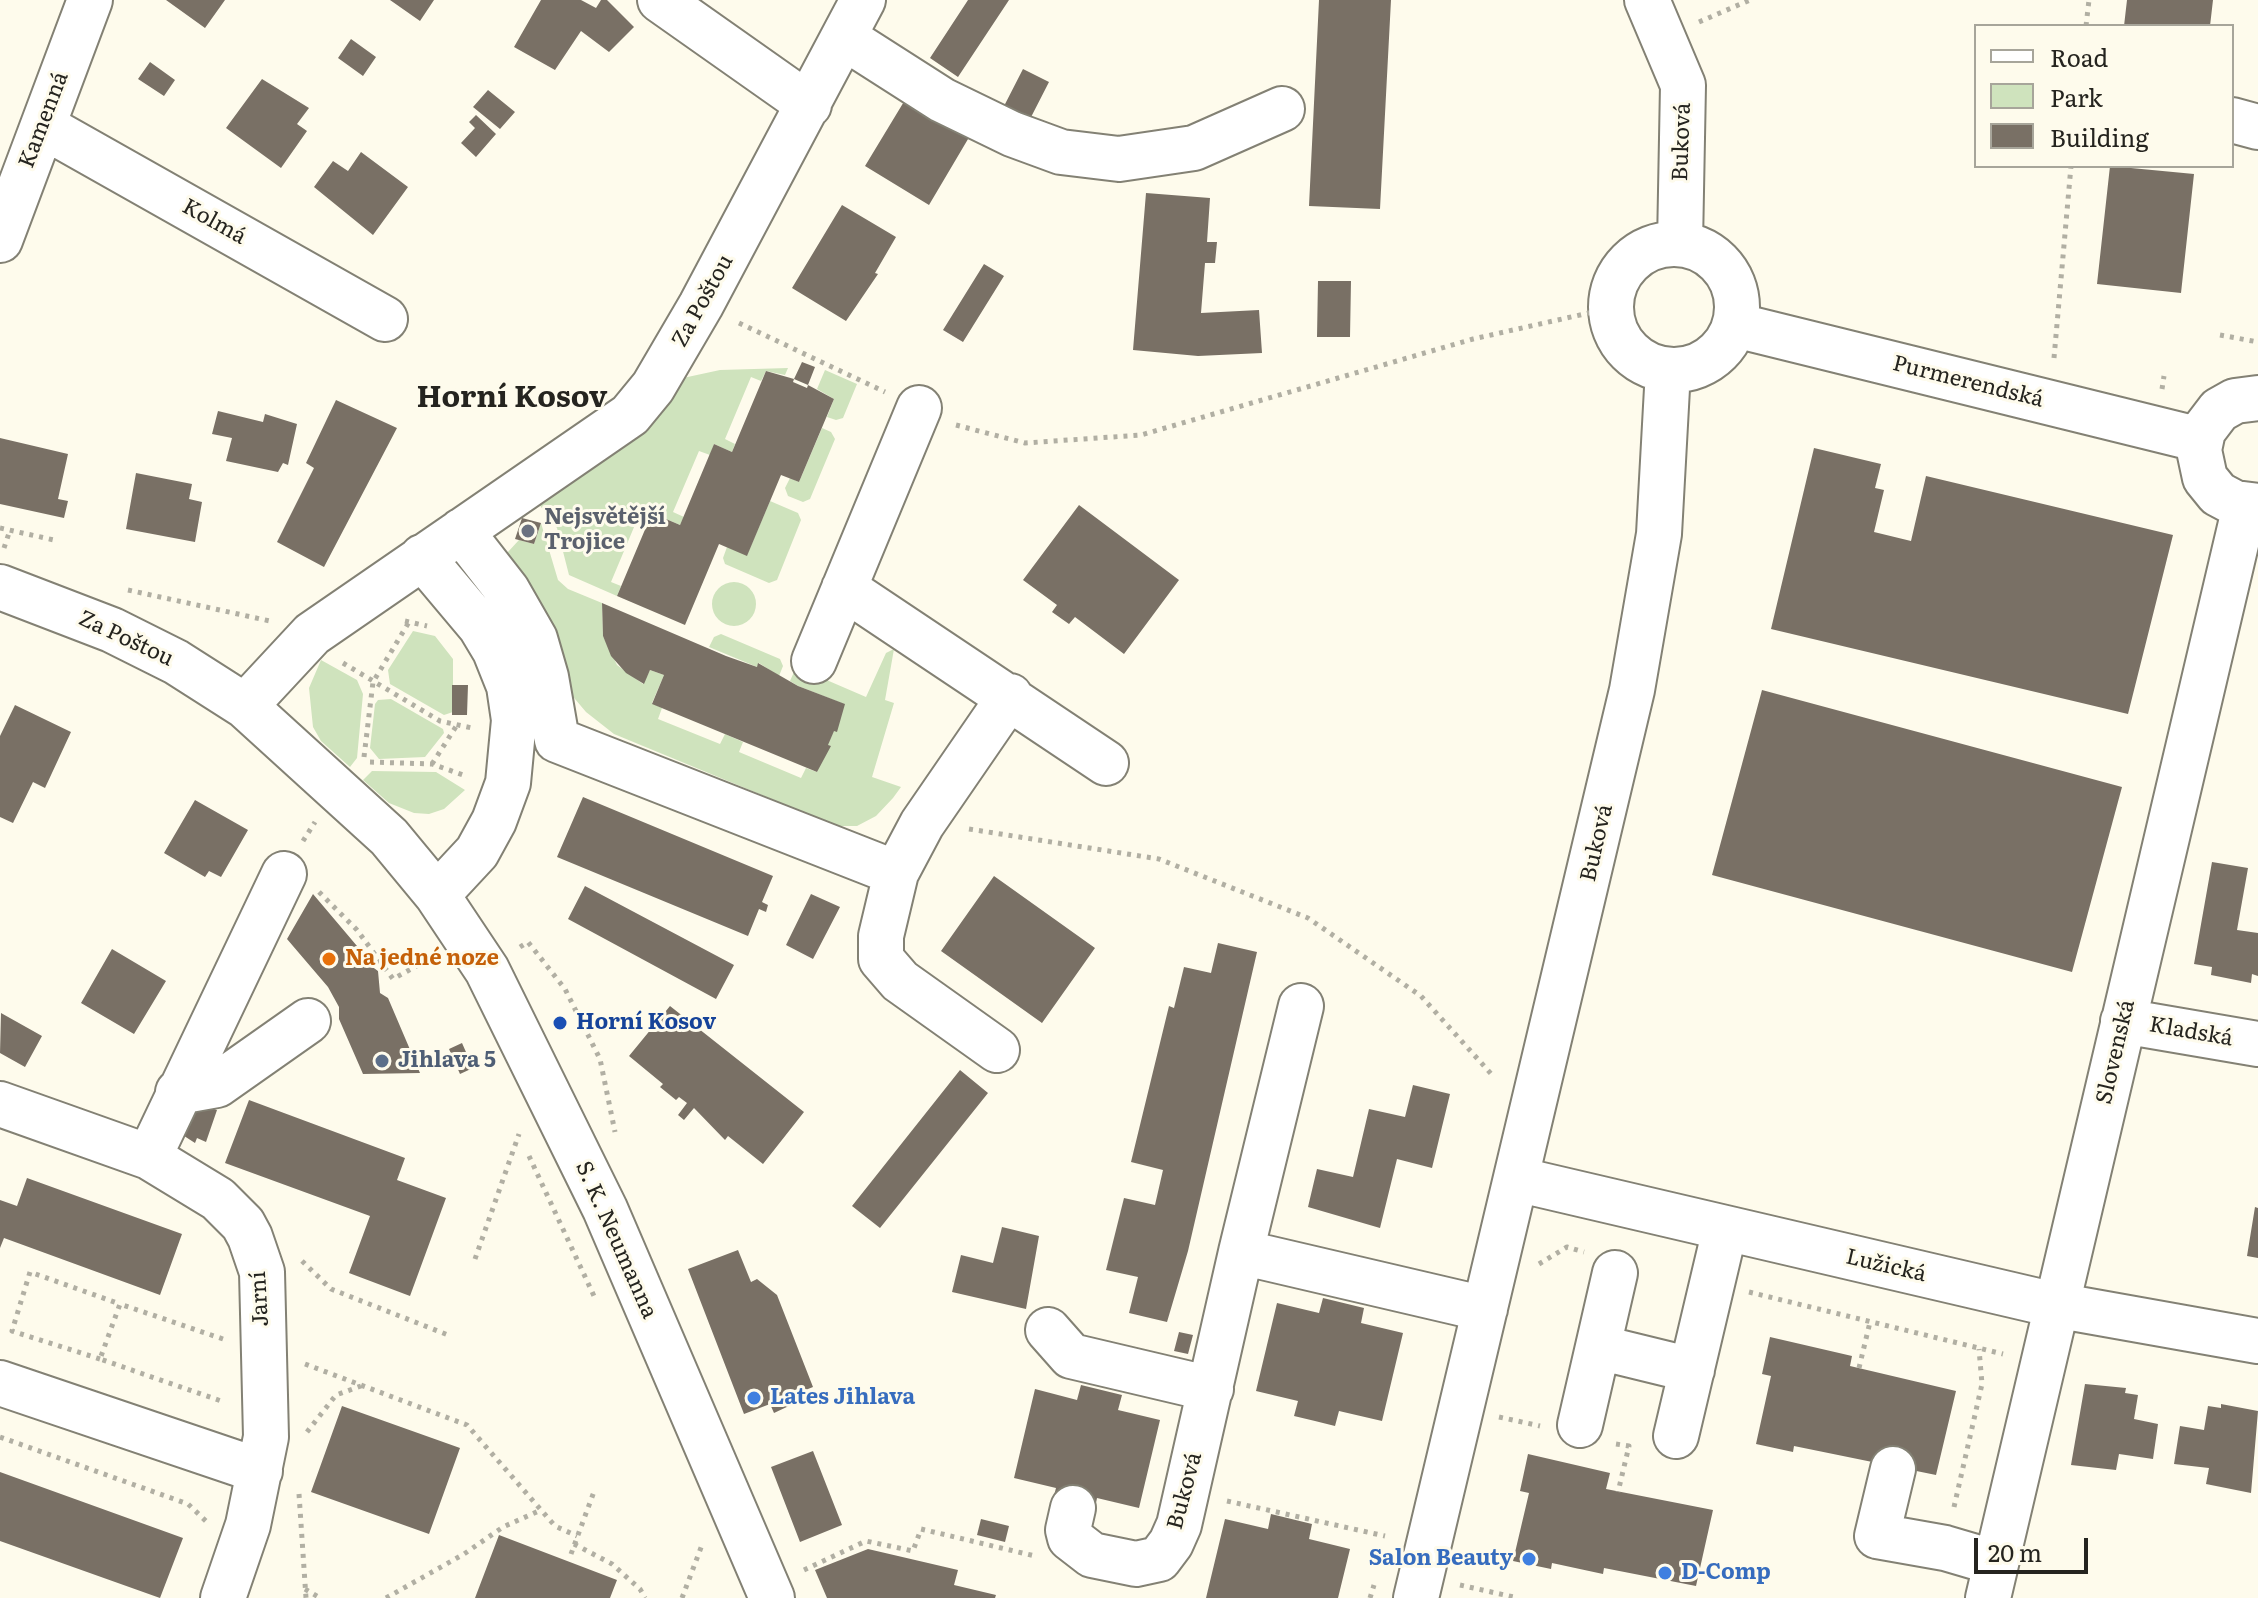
<!DOCTYPE html>
<meta charset="utf-8">
<style>
body{margin:0}
#map{position:relative;width:2258px;height:1598px;overflow:hidden;background:#fefbec;font-family:Literata,serif}
canvas{display:block}
.legend{position:absolute;left:1974px;top:24px;width:260px;height:144px;box-sizing:border-box;background:#fefbec;border:2px solid #a7a59a;margin:0;padding:10px 14px;list-style:none;font-size:24px;color:#25241f}
.legend li{display:flex;align-items:center;gap:16px;height:40px}
.legend b{width:40px;border:2px solid #a7a59a}
.scale{position:absolute;left:1974px;top:1538px;width:114px;height:36px;box-sizing:border-box;border:4px solid #25241f;border-top:0;padding-left:10px;font-size:24px;line-height:28px;white-space:nowrap;color:#25241f;-webkit-text-stroke:6px #fefbec;paint-order:stroke}
</style>
<div id="map">
<canvas width="2258" height="1598"></canvas>
<ul class="legend">
<li><b style="height:10px;background:#fff"></b>Road</li>
<li><b style="height:22px;background:#cfe3bd"></b>Park</li>
<li><b style="height:22px;background:#797065"></b>Building</li>
</ul>
<div class="scale">20 m</div>
</div>
<script>
const ctx = document.querySelector('canvas').getContext('2d');
ctx.lineJoin = 'round';
function fill(path, color) {
  ctx.fillStyle = color;
  ctx.fill(path, 'evenodd');
}
function poly(rows) {
  const path = new Path2D();
  for (const r of rows) {
    if (r.length === 3) {
      path.moveTo(r[0] + r[2], r[1]);
      path.arc(r[0], r[1], r[2], 0, 2 * Math.PI);
      continue;
    }
    path.moveTo(r[0], r[1]);
    for (let i = 2; i < r.length; i += 2) path.lineTo(r[i], r[i + 1]);
  }
  return path;
}
function stroke(path, color, width, dash) {
  ctx.strokeStyle = color;
  ctx.lineWidth = width;
  ctx.lineCap = dash ? 'butt' : 'round';
  ctx.setLineDash(dash || []);
  ctx.stroke(path);
}
function write(font, color, halo, rows, align = 'center') {
  ctx.font = font + ' Literata,serif';
  ctx.lineWidth = 6;
  ctx.setLineDash([]);
  ctx.textBaseline = 'middle';
  ctx.strokeStyle = halo;
  ctx.fillStyle = color;
  for (const [text, x, y, turn = 0] of rows) {
    ctx.save();
    ctx.translate(x, y);
    ctx.rotate((+turn || 0) * Math.PI / 180);
    ctx.textAlign = isNaN(turn) ? turn : align;
    if (halo) ctx.strokeText(text, 0, 0);
    ctx.fillText(text, 0, 0);
    ctx.restore();
  }
}
const green = poly([
 [788,368,785,375,766,371,761,381,751,377,725,439,735,444,732,452,714,444,710,455,699,451,673,512,684,517,680,525,652,513,647,524,637,520,611,582,621,586,617,596,569,575,557,528,535,499,683,378,720,370],
 [825,370,857,384,843,418,836,420,827,417,834,399,817,389],
 [822,428,831,432,835,439,810,499,803,502,788,496,785,488,790,478,799,482],
 [770,501,798,513,801,520,777,580,769,583,725,564,723,558,727,547,747,555],
 [541,523,558,580,568,589,602,603,603,636,617,665,643,684,650,670,664,675,652,703,662,708,658,719,720,744,725,734,743,742,739,752,801,778,806,768,817,772,844,704,798,686,790,681,794,672,801,669,866,697,886,653,894,649,885,700,894,703,872,777,901,787,893,798,876,816,857,826,837,826,614,734,586,712,564,686,557,653,507,553,519,540,534,544],
 [734,604,22],
 [413,631,435,636,453,659,453,712,444,715,390,684,388,670],
 [721,634,780,659,783,666,779,676,759,663,757,667,709,647,714,637],
 [321,660,357,680,363,694,357,758,350,767,321,741,313,727,309,688],
 [391,699,443,729,444,733,425,757,379,759,370,748,375,704,378,700],
 [372,771,436,772,465,790,444,809,429,814,414,813,389,803,363,780]
]);
const building = poly([
 [166,0,225,0,205,28],
 [390,0,434,0,420,21],
 [541,0,581,0,596,8,601,0,607,0,634,27,609,52,581,31,555,70,514,47],
 [968,0,1009,0,958,77,930,58],
 [1319,0,1391,0,1380,209,1309,206],
 [2127,0,2213,0,2210,26,2124,26],
 [351,39,376,57,363,76,338,58],
 [150,62,175,80,164,96,138,79],
 [1023,69,1049,82,1028,123,1002,110],
 [262,79,309,108,297,124,307,131,281,168,226,128],
 [488,90,515,112,500,129,473,107],
 [908,95,971,134,929,205,865,166],
 [476,115,496,134,476,157,461,143,475,128,469,122],
 [361,152,408,187,373,235,314,187,333,161,348,171],
 [2110,166,2194,174,2181,293,2097,284],
 [1146,193,1210,198,1207,242,1217,242,1215,263,1205,263,1201,313,1259,310,1262,353,1198,356,1133,350],
 [842,205,896,237,875,273,878,274,846,321,792,288],
 [984,264,1004,276,963,342,943,330],
 [1318,281,1351,281,1350,337,1317,337],
 [802,362,815,367,808,385,794,379,793,382,807,388,808,385,834,399,799,482,781,475,747,556,719,544,685,625,617,596,652,513,680,525,714,444,732,452,766,371,794,379],
 [336,400,397,428,324,567,277,542,314,468,306,463],
 [218,411,263,422,265,414,297,424,288,465,283,463,278,472,226,461,232,438,212,434],
 [0,438,68,454,58,499,68,501,64,518,0,504],
 [1814,448,1881,464,1875,488,1884,490,1874,532,1911,541,1926,476,2173,535,2128,714,1771,629],
 [136,473,192,484,189,499,202,502,195,542,126,529],
 [1079,505,1179,580,1124,654,1075,617,1069,624,1052,612,1057,605,1023,580],
 [522,518,541,523,534,544,515,539],
 [602,603,726,656,757,667,758,663,798,686,845,704,837,732,834,731,828,745,831,746,817,772,652,704,664,675,650,670,644,684,626,673,611,656,603,636],
 [452,685,468,685,467,715,452,715],
 [1762,690,2122,787,2072,972,1712,875],
 [15,705,71,732,45,788,33,782,13,823,0,817,0,736],
 [583,797,773,876,762,902,768,905,766,912,759,909,748,936,557,857],
 [195,800,248,830,221,877,209,871,205,877,164,853],
 [2212,862,2248,868,2237,930,2258,933,2258,976,2252,974,2251,983,2211,975,2212,967,2194,964],
 [994,876,1095,948,1042,1023,941,951],
 [585,886,734,965,716,999,568,919],
 [313,894,357,946,360,958,378,971,380,993,388,998,420,1073,363,1074,339,1019,339,1007,328,987,287,939],
 [811,894,840,907,813,959,786,945],
 [1218,943,1257,952,1188,1251,1167,1322,1129,1313,1138,1277,1106,1270,1124,1198,1155,1205,1163,1170,1131,1162,1169,1006,1174,1008,1184,967,1211,973],
 [112,949,166,981,134,1034,81,1003],
 [670,1006,804,1112,763,1164,728,1136,725,1140,694,1108,684,1120,678,1115,687,1103,679,1097,676,1100,660,1087,663,1084,629,1056],
 [1,1013,42,1036,25,1067,0,1053],
 [462,1043,473,1068,460,1074,449,1049],
 [960,1070,988,1093,880,1228,852,1206],
 [1413,1085,1450,1094,1432,1168,1397,1159,1380,1228,1308,1207,1317,1169,1353,1177,1369,1109,1405,1117],
 [189,1100,217,1110,206,1142,197,1138,195,1143,178,1132],
 [249,1100,405,1158,397,1180,446,1198,410,1296,349,1273,370,1216,225,1163],
 [27,1178,182,1234,160,1295,4,1238,0,1248,0,1200,17,1206],
 [2255,1207,2258,1208,2258,1258,2247,1256],
 [1002,1227,1039,1236,1026,1309,952,1292,961,1255,993,1263],
 [738,1250,751,1282,757,1279,777,1295,813,1387,788,1397,791,1405,774,1413,770,1404,744,1414,688,1269],
 [1323,1298,1364,1308,1361,1323,1403,1333,1382,1421,1339,1411,1335,1426,1315,1421,1294,1416,1298,1401,1256,1391,1277,1303,1319,1313],
 [1179,1332,1193,1335,1188,1354,1174,1351],
 [1770,1337,1852,1356,1850,1366,1956,1391,1936,1475,1794,1446,1793,1452,1756,1444,1771,1376,1762,1374],
 [2085,1384,2126,1388,2125,1393,2138,1395,2134,1419,2158,1424,2153,1459,2119,1454,2116,1470,2071,1465],
 [1081,1385,1122,1395,1118,1410,1160,1420,1139,1508,1097,1498,1094,1513,1052,1503,1056,1488,1014,1478,1035,1389,1077,1400],
 [2221,1404,2258,1411,2251,1493,2206,1484,2209,1468,2174,1464,2180,1426,2204,1430,2208,1406,2221,1408],
 [342,1406,460,1448,429,1534,311,1492],
 [813,1451,842,1525,800,1542,771,1467],
 [1528,1454,1610,1473,1606,1489,1713,1510,1696,1586,1604,1568,1603,1574,1552,1563,1551,1569,1513,1561,1529,1493,1520,1491],
 [0,1472,183,1538,160,1598,0,1541],
 [1271,1514,1312,1524,1309,1539,1350,1549,1338,1598,1206,1598,1225,1519,1268,1529],
 [981,1519,1009,1526,1005,1542,977,1535],
 [499,1535,617,1580,610,1598,475,1598],
 [868,1549,958,1570,954,1585,996,1595,995,1598,827,1598,815,1570]
]);
const path = poly([
 [1699,22,1750,0],
 [2086,26,2089,0],
 [739,323,885,392],
 [2220,335,2258,342],
 [2054,358,2071,166],
 [2162,389,2164,376],
 [956,425,1025,443,1141,435,1473,339,1611,308],
 [0,528,54,540],
 [4,548,10,530],
 [128,590,270,621],
 [405,621,427,626],
 [343,663,440,721,472,728],
 [364,757,373,682,409,622],
 [370,762,432,764,466,776],
 [432,764,457,725],
 [969,829,1159,859,1308,918,1421,996,1494,1077],
 [303,841,315,822],
 [319,892,357,930,393,979,431,958],
 [520,947,528,942,565,989,600,1059,615,1132],
 [529,1156,594,1296],
 [475,1259,519,1134],
 [302,1261,331,1289,448,1335],
 [1539,1264,1567,1247,1584,1252],
 [1749,1292,2003,1354],
 [223,1339,120,1304,100,1359,224,1402],
 [100,1359,12,1331,30,1272,120,1304],
 [305,1364,467,1425,555,1526,577,1536],
 [1859,1368,1870,1322],
 [1499,1417,1540,1426],
 [307,1432,336,1395,361,1386],
 [0,1437,188,1504,208,1523],
 [1616,1444,1629,1446,1618,1492],
 [299,1494,306,1598],
 [1227,1501,1385,1536],
 [1954,1507,1982,1384,1979,1349],
 [574,1544,612,1564,640,1589,645,1598],
 [571,1554,595,1489],
 [804,1570,866,1541,913,1551,921,1529,1035,1556],
 [1460,1585,1518,1598],
 [305,1589,320,1598],
 [386,1598,464,1554,503,1527,541,1510],
 [682,1598,702,1545],
 [1370,1598,1374,1585]
]);
const minor = poly([
 [660,0,809,105],
 [1647,0,1683,85,1680,244],
 [845,38,942,100,1012,134,1061,152,1119,159,1194,148,1282,109],
 [2232,120,2258,127],
 [43,126,385,319],
 [0,240,90,0],
 [1674,307,63],
 [1735,325,2201,440],
 [2258,398,2235,401,2219,410,2203,431,2199,450,2205,478,2218,494,2235,503,2258,506],
 [461,531,507,590,535,639,546,677,557,740,896,873],
 [422,557,480,626,495,651,509,686,514,720,508,783,494,821,477,852,437,895],
 [0,587,112,630,176,662,245,706,389,837,437,895,487,970,605,1209,772,1598],
 [844,588,1106,763],
 [814,661,919,408],
 [245,706,312,634,630,415,653,387,701,305,863,0],
 [2123,1021,2258,1044],
 [997,1050,900,981,881,959,881,936,896,873,922,824,1010,696],
 [178,1092,217,1085,308,1021],
 [0,1104,149,1157,218,1199,243,1224,250,1237,262,1272,266,1437,248,1525,223,1598],
 [149,1157,284,874],
 [1516,1179,2055,1305,2258,1341],
 [1241,1252,1301,1006],
 [1048,1330,1071,1356,1211,1389],
 [1598,1347,1692,1370],
 [0,1383,260,1471],
 [1580,1425,1615,1273],
 [1676,1436,1725,1229],
 [1893,1469,1877,1536,1945,1548,1996,1563],
 [1073,1508,1068,1530,1070,1538,1092,1555,1136,1564,1159,1559,1171,1543,1179,1525,1241,1252,1485,1309],
 [1416,1598,1632,690,1659,534,1668,370],
 [1988,1598,2245,506]
]);
const markers = [
 [528,531,8,"#6b7280"],
 [329,959,8,"#e8710a"],
 [560,1023,8,"#1a4fb4"],
 [382,1061,8,"#5c6f8a"],
 [754,1398,8,"#3f7fe0"],
 [1529,1559,8,"#3f7fe0"],
 [1665,1573,8,"#3f7fe0"]
];
const streetNames = [
 ["Kamenná",44,120,-69],
 ["Buková",1682,142,-88],
 ["Kolmá",214,222,29],
 ["Za Poštou",703,301,-61],
 ["Purmerendská",1968,382,14],
 ["Za Poštou",126,639,25],
 ["Buková",1597,843,-77],
 ["Kladská",2191,1032,10],
 ["Slovenská",2116,1052,-77],
 ["S. K. Neumanna",616,1240,66],
 ["Lužická",1886,1266,13],
 ["Jarní",260,1299,-93],
 ["Buková",1185,1491,-75]
];
const worshipNames = [
 ["Nejsvětější",544,518],
 ["Trojice",544,543]
];
const foodNames = [
 ["Na jedné noze",345,959]
];
const transitNames = [
 ["Horní Kosov",576,1023]
];
const serviceNames = [
 ["Jihlava 5",398,1061]
];
const shopNames = [
 ["Lates Jihlava",770,1398],
 ["Salon Beauty",1513,1559,"right"],
 ["D-Comp",1681,1573]
];
const districtNames = [
 ["Horní Kosov",512,398]
];
fill(green, '#cfe3bd');
fill(building, '#797065');
stroke(minor, '#838174', 48);
stroke(path, '#b1afa3', 5, [4, 6]);
stroke(minor, '#fff', 44);
for (const [x, y, r, color] of markers) {
  const dot = new Path2D();
  dot.arc(x, y, r, 0, 2 * Math.PI);
  ctx.fillStyle = color;
  ctx.fill(dot);
  stroke(dot, '#fefbec', 3);
}
write('22px', '#25241f', '#fefbec', streetNames);
write('bold 22px', '#5b616d', '#fefbec', worshipNames, 'left');
write('bold 22px', '#c56008', '#fefbec', foodNames, 'left');
write('bold 22px', '#164399', '#fefbec', transitNames, 'left');
write('bold 22px', '#4e5e75', '#fefbec', serviceNames, 'left');
write('bold 22px', '#366cbe', '#fefbec', shopNames, 'left');
write('bold 30px', '#25241f', '#fefbec', districtNames);
</script>
